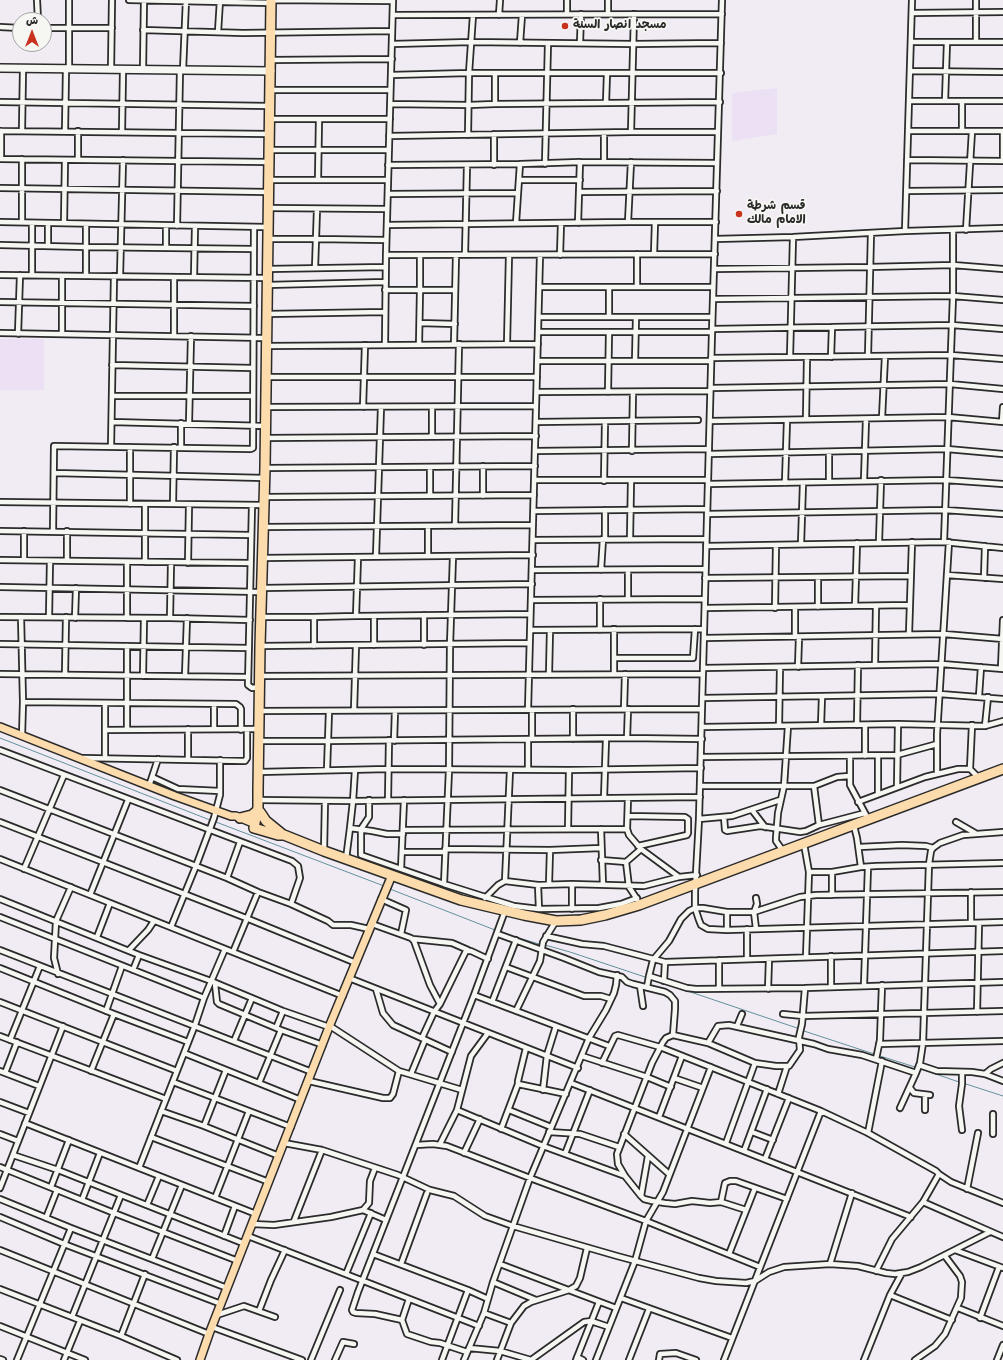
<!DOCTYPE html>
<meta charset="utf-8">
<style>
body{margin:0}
#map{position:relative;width:1003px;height:1360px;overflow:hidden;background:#f1ecf3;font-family:Kalam,"Playpen Sans Arabic",sans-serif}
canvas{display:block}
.north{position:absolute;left:12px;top:12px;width:40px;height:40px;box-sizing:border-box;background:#f6f6f2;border:1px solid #a5a5a2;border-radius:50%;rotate:0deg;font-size:11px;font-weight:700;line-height:16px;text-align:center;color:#2b2b2b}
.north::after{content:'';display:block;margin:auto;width:14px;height:18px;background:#c8321e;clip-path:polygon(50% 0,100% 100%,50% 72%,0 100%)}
</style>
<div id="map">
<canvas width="1003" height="1360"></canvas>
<div class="north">ش</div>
</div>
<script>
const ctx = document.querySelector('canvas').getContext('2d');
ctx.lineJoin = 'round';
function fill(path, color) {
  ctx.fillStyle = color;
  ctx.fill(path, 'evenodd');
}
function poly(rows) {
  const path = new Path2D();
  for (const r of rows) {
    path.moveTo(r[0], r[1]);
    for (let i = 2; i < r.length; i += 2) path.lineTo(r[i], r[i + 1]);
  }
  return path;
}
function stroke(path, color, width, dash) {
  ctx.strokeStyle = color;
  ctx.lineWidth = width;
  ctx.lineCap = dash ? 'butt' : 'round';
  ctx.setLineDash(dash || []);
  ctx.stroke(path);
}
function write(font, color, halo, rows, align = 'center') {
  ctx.font = font + ' Kalam,"Playpen Sans Arabic",sans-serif';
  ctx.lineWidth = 3.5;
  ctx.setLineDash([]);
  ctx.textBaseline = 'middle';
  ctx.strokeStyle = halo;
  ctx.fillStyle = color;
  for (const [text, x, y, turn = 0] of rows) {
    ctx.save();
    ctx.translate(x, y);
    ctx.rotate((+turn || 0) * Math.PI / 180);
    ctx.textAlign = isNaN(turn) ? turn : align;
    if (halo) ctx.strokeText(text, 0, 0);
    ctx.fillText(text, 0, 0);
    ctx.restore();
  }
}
const built = poly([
 [777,88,777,134,732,141,732,93],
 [0,339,44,339,44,390,0,390]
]);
const stream = poly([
 [0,738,210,820],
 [216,822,384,886],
 [390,889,495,930],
 [502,933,539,944],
 [545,945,570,952,645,977],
 [652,979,797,1028],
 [804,1031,874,1054],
 [880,1056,915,1067],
 [921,1069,959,1082],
 [966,1084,1003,1096]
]);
const street = poly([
 [37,0,38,20],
 [129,0,271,3],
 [271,0,393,1],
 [608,0,608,14],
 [722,0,712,332,699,819,695,892,695,908,699,920,701,925,708,929,727,930,1003,922],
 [912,13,1003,12],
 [567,14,567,0],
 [393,15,722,14],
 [499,15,500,0],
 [0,27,20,28],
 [44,28,112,28],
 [143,30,243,33,392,31],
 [218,32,220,0],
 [976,41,976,0],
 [911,42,1003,42],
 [520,43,522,15],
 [580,43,581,14],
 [392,44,471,42,633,44,721,43],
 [271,60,392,59],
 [69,69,69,0],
 [111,70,112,0],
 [143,70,144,0],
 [183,70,186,0],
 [910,71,1003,72],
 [495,74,495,104],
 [391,75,469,73,721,73],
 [270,90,390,90],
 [910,101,1003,101],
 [945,101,947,42],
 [0,102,270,106],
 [606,103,607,73],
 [390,104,469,105,495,104,720,102],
 [270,119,390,119],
 [22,130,23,69],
 [0,131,270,134],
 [1,131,1,159],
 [65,131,66,69],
 [78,131,78,160],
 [908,131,1003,131],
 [962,131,962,102],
 [1003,131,1003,161],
 [122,132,123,70],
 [631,132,634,14],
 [604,133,604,162],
 [468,135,469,73,473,15],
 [389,136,631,132,718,132],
 [269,150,389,150],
 [0,159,269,162],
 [907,160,1003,161],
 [545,164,548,43],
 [388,165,520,164,580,162,717,163],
 [494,165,494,134],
 [269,180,388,180],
 [318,180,319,119],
 [519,180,580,180],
 [0,188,268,192],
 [907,191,1003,190],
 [580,192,717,191],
 [388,194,517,193],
 [268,208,387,209],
 [0,222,267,227],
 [22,222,22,159],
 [628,222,631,162],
 [64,223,65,160],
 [516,223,520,164],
 [578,223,580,162],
 [86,224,86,275],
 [387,225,628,222,716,222],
 [166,226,166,248],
 [177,226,180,70],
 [966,230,972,131],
 [905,231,912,0],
 [267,239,316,239,386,240],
 [715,239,793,237,905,231,1003,228],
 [0,245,86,247,254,249],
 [48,246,48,223],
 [637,254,637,287],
 [654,254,655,222],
 [386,255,715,254],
 [465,255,467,165],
 [560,255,561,223],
 [315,268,317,209],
 [267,269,386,267],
 [714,269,869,267,953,265,1003,269],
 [0,275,267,278],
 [32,275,32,223],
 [120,276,123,160],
 [194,277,195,227],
 [267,285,385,282],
 [540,287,713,287],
 [385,290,420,290,420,255],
 [713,299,953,296,1003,300],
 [0,302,254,306],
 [267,314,385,312],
 [539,317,712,317],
 [609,317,609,288],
 [420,323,455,324],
 [712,329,952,325,1003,329],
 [539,332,712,332],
 [0,333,267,338],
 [18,334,20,275],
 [62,334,62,276],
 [174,336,174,277],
 [454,344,456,255],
 [507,344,509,255],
 [385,345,386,255,393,0],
 [419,345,420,290,455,290],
 [267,346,538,344],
 [868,356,871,233],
 [790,357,793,237],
 [831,357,832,327],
 [711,358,951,355,1003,359],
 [538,361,711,361],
 [635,361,636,317],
 [112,365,253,368],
 [266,377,537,377],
 [711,388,950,384,1003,389],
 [537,392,710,391],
 [608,392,609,332],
 [112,396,253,396],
 [266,407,536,406],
 [363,407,365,345],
 [882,418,885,356],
 [806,419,807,357],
 [710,421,948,417,1003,422],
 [112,422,265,426],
 [536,422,698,420],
 [1002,422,1003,407],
 [189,423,191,336],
 [432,437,432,407],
 [265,438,536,436],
 [111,447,114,276],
 [181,447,181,423],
 [535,451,709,449],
 [632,451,633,392],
 [709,454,947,449,1003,454],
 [265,468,535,466],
 [54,473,265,478],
 [535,480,708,480],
 [864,480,866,419],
 [604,481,605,422],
 [829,482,829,452],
 [785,483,787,420],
 [708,484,946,480,1003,484],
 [430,496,430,467],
 [483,496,483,466],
 [264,497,534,495],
 [0,502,263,505],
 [130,504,130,447],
 [145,504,145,562],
 [173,504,174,447],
 [252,505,248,685,252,688,259,687],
 [534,511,707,509],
 [707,514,945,510,1003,514],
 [455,526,459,344],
 [263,527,533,525],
 [0,531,251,535],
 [53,531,54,446,251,449,253,448,254,228],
 [67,531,67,561],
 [605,539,605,510],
 [630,539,631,480],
 [533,540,706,539],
 [879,542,881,480],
 [944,542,953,296,953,230],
 [801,544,803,483],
 [706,546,944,542,1003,548],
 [376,556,381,407],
 [428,556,428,526],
 [262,558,533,555],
 [0,560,250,563],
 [24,560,24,531],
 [188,563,189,505],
 [532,570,705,569],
 [601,570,603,539],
 [628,570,628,599],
 [947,575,1003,579],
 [818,577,818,607],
 [705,578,910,576],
 [984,578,985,546],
 [0,587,262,592],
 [262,588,532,584],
 [531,600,705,599],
 [855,606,857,543],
 [795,607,795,637],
 [705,608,910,605],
 [775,608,776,545],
 [356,616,358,557],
 [0,617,170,618,250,620],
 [21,617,23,702,22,736],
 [49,617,50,561],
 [261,617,314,617,356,616,530,614],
 [314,617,314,646],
 [75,618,76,588],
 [127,618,127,562],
 [170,618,171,563],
 [530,630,704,629],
 [600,630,600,599],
 [909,634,912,542],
 [704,638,944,634,1003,639],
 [0,644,249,648],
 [374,645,374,616],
 [424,645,424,615],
 [260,646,529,643],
 [614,658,693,658,695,629],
 [875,665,876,606],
 [798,667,799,637],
 [703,668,942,664,1003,669],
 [1001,668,1003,620],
 [0,674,248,677],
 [65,674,66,617],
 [549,674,550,630],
 [614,674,614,629],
 [143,676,144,618],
 [185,676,187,618],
 [259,676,703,674],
 [979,696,981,667],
 [703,698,940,694,1003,699],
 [23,702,236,704,240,707,241,709,241,730],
 [105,703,105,758],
 [624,709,625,674],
 [354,710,356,645],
 [528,710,540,255],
 [259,711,702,709],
 [821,725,822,696],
 [857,725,858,665],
 [779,726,780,667],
 [985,726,988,697],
 [702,727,898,724,985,726,1003,721],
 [188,729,188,759],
 [214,729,214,705],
 [105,730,259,729],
 [127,730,127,646],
 [627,738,628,709],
 [532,739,532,710],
 [573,739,573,709],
 [259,741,328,741,627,738,702,739],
 [394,741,395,711],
 [0,750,292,861,298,866,300,878,291,904],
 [850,756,850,785,866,815],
 [865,756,865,725],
 [701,757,897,755,937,744],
 [83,758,245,761,247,758,247,730],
 [970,769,972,725],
 [327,770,329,711],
 [528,770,528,739],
 [259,772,388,769,569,770,701,768],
 [937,774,937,734,949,542],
 [152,777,178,789,220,791],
 [149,786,158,759],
 [700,786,814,786,837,777,849,776],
 [814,786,819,825],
 [897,787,898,724],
 [0,790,227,878,258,892,291,904,328,921,333,925,351,925,369,929],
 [878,794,878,756],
 [604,798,606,739],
 [628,798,627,829,629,835,641,849,679,877],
 [258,800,353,801,700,797],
 [369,800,369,817,361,829,361,855,444,884,514,906,539,909,599,908,621,904,637,898],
 [388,800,389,740],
 [858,802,925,777,958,769,970,769,979,778],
 [752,810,765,827],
 [628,816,685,817,688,819,688,833,687,835,638,846],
 [724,817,725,830,727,831,760,826,800,832,806,831,819,825,865,813],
 [699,819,732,816,780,800],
 [0,822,246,918,356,963],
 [956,822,975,833],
 [854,826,857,838,861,867],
 [350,828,353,801,355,770],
 [568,829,569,770],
 [601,829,603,885],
 [404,830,627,829],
 [804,844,809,872,806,957],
 [859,847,902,845,926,846,933,848],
 [445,849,550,850,601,848],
 [324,851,325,801],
 [783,851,776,841,776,838,778,813,784,786,788,726],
 [403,852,445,852],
 [0,859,343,996],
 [346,859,350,828,372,831,387,834,403,834],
 [601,860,626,862,629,887,637,899],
 [626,862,641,849],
 [24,869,64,775],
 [401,869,404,800],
 [809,872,832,872,861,867,876,866,1003,863],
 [227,878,240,842],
 [505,881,538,885,572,884,644,886,679,877,697,875],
 [444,884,449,770,450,645,453,556],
 [549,884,550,850],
 [572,884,572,909],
 [538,885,539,909],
 [971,892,971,923],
 [90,895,128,800],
 [832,895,832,872],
 [485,898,498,885,505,881,510,770],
 [756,898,757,904,754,912,756,929],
 [0,899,139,955,211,981,283,1011,329,1027],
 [381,899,406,910,401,934],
 [0,917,204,998],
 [372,924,411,938,414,941,430,985,440,1004,434,1012,422,1038],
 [171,927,196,866,214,818,220,795,220,760],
 [727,930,727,912,754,912,800,897,816,895,1003,892],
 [498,934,564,958,599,972,622,977,627,982,633,984,665,992,670,995,675,1001,675,1009,673,1035],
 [546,936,582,944,604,946,665,962],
 [97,937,110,903],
 [413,939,452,943,468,950],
 [0,950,312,1072],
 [129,950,148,930,154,921],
 [233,952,258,892],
 [831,956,831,986],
 [747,959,747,929],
 [506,967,584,996,601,996,611,999],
 [0,968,114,1014,188,1042],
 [133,970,139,955],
 [58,974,54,958,56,921,71,887],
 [649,976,653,960,669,941,681,919,689,911,695,908,703,908,727,912],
 [349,978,578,1068],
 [664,981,665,962,1003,951],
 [215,984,217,1002,219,1004,281,1030,323,1045],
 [864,985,868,867],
 [640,986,643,1006],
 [647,987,649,976,687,988,696,989,805,988,1003,982],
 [376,989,383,1013,393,1025,452,1052],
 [719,989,719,960],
 [768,989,769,959],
 [474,995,609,1046],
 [0,1002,177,1071],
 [492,1002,516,940],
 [440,1004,466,951,471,951,488,959],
 [106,1011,122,966],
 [516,1011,540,961,543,942,556,921],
 [977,1012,979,923],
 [783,1014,803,1016,1003,1011],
 [330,1026,399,1071,462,1090],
 [737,1026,742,1014],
 [276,1028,283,1011],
 [0,1036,166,1099],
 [10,1040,40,966],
 [234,1041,252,998],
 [708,1043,718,1026,729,1025,814,1044,828,1049,862,1055,916,1073,900,1108],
 [879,1044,1003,1041],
 [526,1048,518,1081,518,1084,566,1094],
 [184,1053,301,1100],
 [582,1056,647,1077,671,1087],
 [876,1059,880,1040,882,985],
 [602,1063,615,1036,618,1035,660,1047,821,1111,868,1133,936,1171,939,1174,923,1202,892,1239,876,1271],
 [919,1065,937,1071,972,1072,985,1074,1003,1081],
 [0,1071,39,1086],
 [91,1071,114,1014],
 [962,1072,962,1084,959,1106,962,1130],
 [5,1073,17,1042],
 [916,1073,920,1063,923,1043,929,864,931,851,933,848,940,843,963,835,1003,832],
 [411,1074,425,1040],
 [985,1074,991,1069,1003,1063],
 [674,1078,703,1088],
 [309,1081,383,1098,390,1098,393,1094,399,1071],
 [173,1082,291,1127],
 [259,1083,281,1030],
 [571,1083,911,1217],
 [910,1088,914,1093,930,1095],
 [543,1090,547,1055,556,1026],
 [778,1094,787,1066],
 [0,1102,29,1113],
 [457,1110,543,1146,625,1176],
 [509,1110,551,1127],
 [925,1110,925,1095],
 [161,1111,204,1126,279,1156],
 [659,1117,682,1056],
 [25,1123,256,1214],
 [204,1126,226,1070],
 [501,1129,518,1084],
 [549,1132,580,1134,619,1147],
 [752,1132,773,1140],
 [868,1133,882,1061],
 [0,1134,18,1141],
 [624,1134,669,1174],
 [993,1134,993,1114],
 [151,1137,269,1182],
 [284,1143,322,1150,398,1175,430,1190,454,1196,485,1216,513,1226,617,1256,699,1278,716,1281,746,1283,755,1281,769,1272,784,1267,830,1264,858,1266,886,1273,895,1274,908,1272,921,1267,990,1232],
 [726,1143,755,1063],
 [440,1144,457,1110,471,1056,488,1033],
 [416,1145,433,1144,447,1146,530,1178,646,1221,760,1267],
 [744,1151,767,1089],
 [464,1153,480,1119],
 [565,1154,590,1090],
 [13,1155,58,1170,245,1244],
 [648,1156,641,1196,644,1199,652,1201,665,1203,675,1204,692,1201,710,1203,721,1202,746,1210],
 [765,1159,789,1098],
 [0,1167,114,1213,238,1261],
 [139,1168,195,1025,204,998,225,949],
 [939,1174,951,1182,1003,1203],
 [51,1187,69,1140],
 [0,1188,63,1026],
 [967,1189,978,1133],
 [641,1196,625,1176,618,1164,617,1154,652,1063,663,1042,666,1038,673,1035,708,1043,755,1063,776,1066,789,1066,800,1050,799,1037,802,1024,805,988],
 [215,1198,249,1111],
 [0,1199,71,1228,227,1288],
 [82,1200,100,1153],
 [721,1202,725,1183,730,1181,736,1181,787,1199],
 [923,1202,1003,1237],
 [147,1205,159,1176],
 [363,1210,386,1220],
 [0,1217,64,1244,221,1304],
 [46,1218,57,1190],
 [294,1221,322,1150],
 [252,1224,274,1225,331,1217,363,1210,369,1203,370,1181,375,1168],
 [224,1236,235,1206],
 [248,1236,479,1326],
 [0,1250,209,1334],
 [955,1250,1003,1268],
 [373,1254,468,1290,488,1299],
 [729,1254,755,1188],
 [152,1259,182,1185],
 [401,1264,427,1193],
 [500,1264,616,1308],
 [830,1264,852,1193],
 [346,1274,371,1213],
 [493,1282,536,1300],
 [0,1289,121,1336,177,1360],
 [890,1295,952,1320],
 [621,1298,732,1338],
 [409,1299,402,1320,407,1334,431,1342,440,1343,467,1352],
 [958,1308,1003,1326],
 [259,1311,271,1280,285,1250],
 [484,1313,511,1323],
 [217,1315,244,1306,275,1317],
 [72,1317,121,1195],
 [980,1318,999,1267],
 [402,1320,375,1314,356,1313,353,1312,352,1310,358,1292,474,995,505,911],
 [0,1326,85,1360],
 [212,1327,302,1360],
 [121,1336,145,1274],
 [469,1348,500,1351,531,1360,584,1322,591,1321,609,1327],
 [577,1357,583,1360],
 [0,1359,3,1360],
 [17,1360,71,1228],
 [64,1360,80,1321],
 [311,1360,340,1290],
 [335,1360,343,1342,354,1344],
 [442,1360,468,1290],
 [464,1360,484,1313,493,1282,530,1178,589,1038,606,1010,614,993,616,985,617,975],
 [497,1360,511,1323,524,1306,531,1302,569,1290,576,1286,580,1278,587,1248],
 [576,1360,599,1302],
 [596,1360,635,1261,646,1221,663,1192,711,1067],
 [629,1360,649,1309],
 [659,1360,660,1354,676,1353,696,1360],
 [724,1360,821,1111],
 [864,1360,890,1295,902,1273],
 [915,1360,935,1346,945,1334,961,1298,962,1282,960,1276,945,1256],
 [997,1360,1003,1345]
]);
const secondary = poly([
 [0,68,271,71]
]);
const primary = poly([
 [0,727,175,796,231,816,236,816,255,824],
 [200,1360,209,1334,329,1027,392,875]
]);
const highway = poly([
 [271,0,265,468,260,646,258,790,258,807,254,828,278,835,284,835],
 [260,812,266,821,282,834],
 [240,818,252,815,257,811],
 [279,833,324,851,461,900,524,915,556,921,581,920,605,915,639,905,1003,769]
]);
const markers = [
 [565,26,4,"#c8321e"],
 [739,214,4,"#c8321e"]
];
const poiNames = [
 ["مسجد انصار السنة",573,26],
 ["قسم شرطة",747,207],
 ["الامام مالك",747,221]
];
fill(built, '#ebe0f4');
stroke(stream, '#62909c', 1);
stroke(street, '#2b2b2b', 8);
stroke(secondary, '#2b2b2b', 10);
stroke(primary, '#2b2b2b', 10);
stroke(highway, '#2b2b2b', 12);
stroke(street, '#f6f6f2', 4.5);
stroke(secondary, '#f6f6f2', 7);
stroke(primary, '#fcdcac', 7);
stroke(highway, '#fcdcac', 9);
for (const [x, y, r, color] of markers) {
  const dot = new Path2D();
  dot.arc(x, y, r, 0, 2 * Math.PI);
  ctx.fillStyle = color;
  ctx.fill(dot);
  stroke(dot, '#f6f6f2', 1.5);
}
write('bold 12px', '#2b2b2b', '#f6f6f2', poiNames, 'left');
</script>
